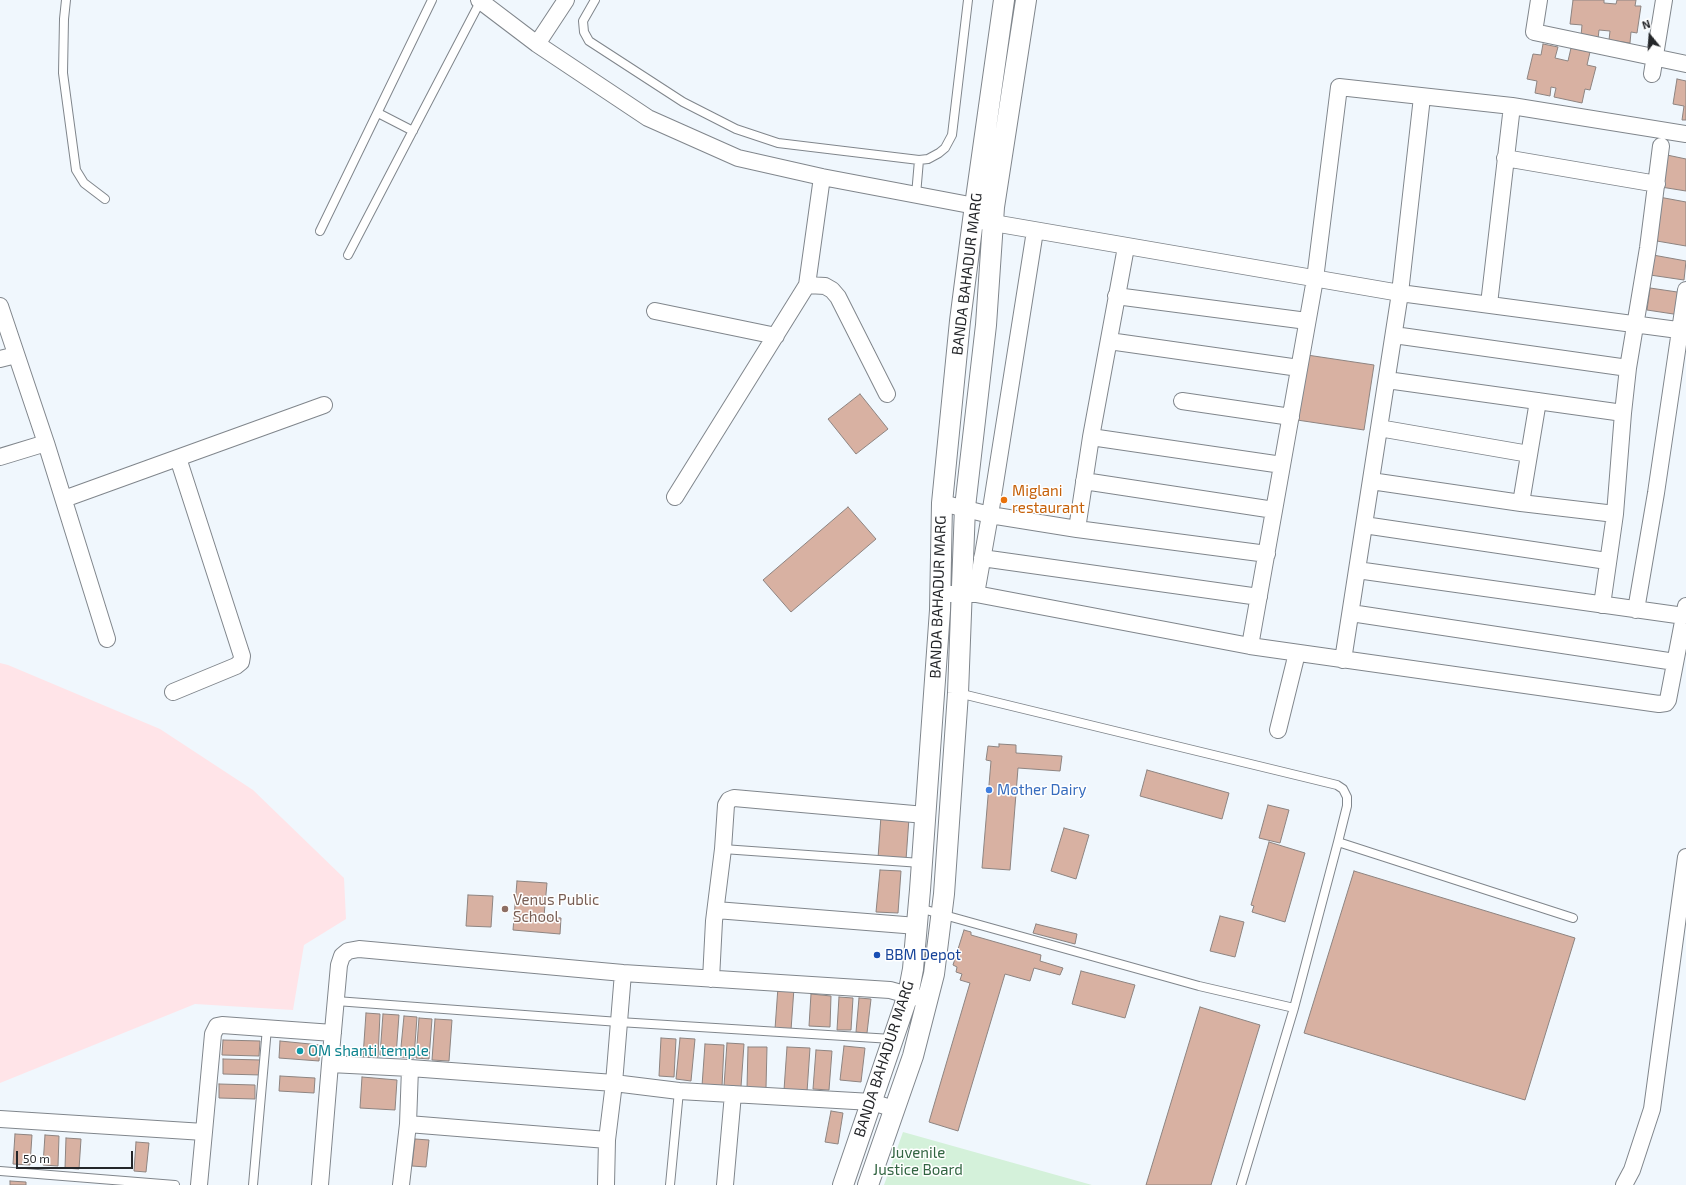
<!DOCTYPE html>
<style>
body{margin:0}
#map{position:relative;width:1686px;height:1185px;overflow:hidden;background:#f0f7fd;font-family:"Exo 2",sans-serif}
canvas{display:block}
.north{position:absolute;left:1630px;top:16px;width:40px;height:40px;-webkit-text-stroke:3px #fff;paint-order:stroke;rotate:342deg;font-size:11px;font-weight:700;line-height:16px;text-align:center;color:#242629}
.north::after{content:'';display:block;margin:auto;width:14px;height:18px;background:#242629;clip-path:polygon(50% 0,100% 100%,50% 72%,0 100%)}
.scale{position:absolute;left:16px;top:1151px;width:117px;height:18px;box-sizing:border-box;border:2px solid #242629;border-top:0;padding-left:5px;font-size:12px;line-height:14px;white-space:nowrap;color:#242629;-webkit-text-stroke:3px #fff;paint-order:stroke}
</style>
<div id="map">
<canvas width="1686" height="1185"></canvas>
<div class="north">N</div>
<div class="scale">50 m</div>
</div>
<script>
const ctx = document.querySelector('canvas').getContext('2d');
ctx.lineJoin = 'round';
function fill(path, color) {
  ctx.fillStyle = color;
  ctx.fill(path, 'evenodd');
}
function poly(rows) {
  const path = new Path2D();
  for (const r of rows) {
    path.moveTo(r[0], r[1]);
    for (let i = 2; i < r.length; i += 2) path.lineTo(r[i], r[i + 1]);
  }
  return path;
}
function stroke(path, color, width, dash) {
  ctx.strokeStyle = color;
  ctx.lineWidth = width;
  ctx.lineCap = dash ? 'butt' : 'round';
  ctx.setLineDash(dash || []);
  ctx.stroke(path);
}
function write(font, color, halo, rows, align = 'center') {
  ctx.font = font + ' "Exo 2",sans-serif';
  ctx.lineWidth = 3;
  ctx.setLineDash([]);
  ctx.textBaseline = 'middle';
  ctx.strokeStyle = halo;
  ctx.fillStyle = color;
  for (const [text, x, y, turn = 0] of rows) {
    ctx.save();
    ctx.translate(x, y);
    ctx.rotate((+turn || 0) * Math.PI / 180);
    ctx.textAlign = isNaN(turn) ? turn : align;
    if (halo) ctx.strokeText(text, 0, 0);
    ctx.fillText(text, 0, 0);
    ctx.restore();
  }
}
const commercial = poly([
 [0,663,8,665,160,729,253,790,344,878,346,919,304,945,293,1010,195,1004,0,1083]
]);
const green = poly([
 [903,1132,1092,1185,884,1185]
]);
const building = poly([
 [1573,0,1604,0,1604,3,1616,4,1617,0,1636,0,1635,6,1641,6,1637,33,1631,32,1630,43,1609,40,1610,31,1599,30,1598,39,1581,36,1582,25,1570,24,1573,0],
 [1543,44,1558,47,1555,58,1568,61,1571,48,1590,52,1587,65,1596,67,1590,90,1585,89,1582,103,1554,97,1556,88,1551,87,1550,96,1535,93,1537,81,1527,79,1533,54,1541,55,1543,44],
 [1677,79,1686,81,1686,120,1682,120,1684,106,1673,104,1677,79],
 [1667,155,1686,159,1686,191,1661,187,1667,155],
 [1659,197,1686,202,1686,246,1651,240,1659,197],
 [1653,255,1686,261,1684,280,1650,275,1653,255],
 [1650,288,1684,293,1680,315,1647,310,1650,288],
 [1307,355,1374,365,1364,430,1297,420,1307,355],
 [860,394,888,429,856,454,828,419,860,394],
 [848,507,876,539,791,612,763,580,848,507],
 [999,744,1016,745,1016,753,1062,756,1060,771,1018,768,1010,870,982,868,991,761,986,760,988,746,999,747,999,744],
 [1147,770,1229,793,1222,819,1140,796,1147,770],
 [1268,805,1289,810,1280,843,1259,838,1268,805],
 [881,816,909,818,906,860,878,858,881,816],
 [1064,828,1089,835,1076,879,1051,871,1064,828],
 [1269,842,1305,853,1285,922,1252,912,1254,906,1251,905,1269,842],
 [880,870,901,871,898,913,876,912,880,870],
 [1354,871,1575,938,1525,1100,1304,1033,1354,871],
 [517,881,547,883,544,916,561,918,560,934,513,930,517,881],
 [468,895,493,896,491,927,466,926,468,895],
 [1220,916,1244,922,1235,957,1210,951,1220,916],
 [1036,924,1077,934,1075,944,1033,933,1036,924],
 [964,930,971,932,971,935,1041,955,1040,961,1063,968,1060,975,1034,968,1030,981,1005,974,958,1131,929,1122,970,983,960,980,962,974,956,972,957,967,953,965,964,930],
 [1081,971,1135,985,1125,1018,1072,1004,1081,971],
 [778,987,794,988,791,1030,775,1029,778,987],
 [811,994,831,996,830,1027,809,1026,811,994],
 [839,997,853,998,851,1030,837,1030,839,997],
 [859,998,871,999,867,1033,856,1032,859,998],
 [1200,1007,1260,1025,1211,1185,1146,1185,1200,1007],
 [366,1013,380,1014,378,1057,363,1057,366,1013],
 [383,1014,399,1015,396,1056,380,1055,383,1014],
 [404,1016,417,1017,414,1058,400,1057,404,1016],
 [419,1018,432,1019,429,1059,416,1058,419,1018],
 [435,1019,452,1020,449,1061,432,1060,435,1019],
 [661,1038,676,1039,674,1077,659,1076,661,1038],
 [680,1038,695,1039,691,1081,676,1079,680,1038],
 [223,1040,260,1041,259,1056,222,1055,223,1040],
 [280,1041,320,1045,319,1061,279,1058,280,1041],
 [727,1043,744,1044,741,1087,724,1086,727,1043],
 [705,1044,724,1045,722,1087,702,1086,705,1044],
 [844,1046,865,1048,861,1082,840,1080,844,1046],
 [748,1047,767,1047,766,1088,747,1088,748,1047],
 [787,1047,810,1048,807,1092,784,1090,787,1047],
 [816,1050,832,1051,829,1090,813,1089,816,1050],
 [223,1059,261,1060,261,1075,223,1074,223,1059],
 [280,1076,315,1078,314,1093,279,1091,280,1076],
 [362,1077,397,1080,395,1110,360,1108,362,1077],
 [219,1084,255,1085,255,1099,219,1098,219,1084],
 [831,1111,843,1113,838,1144,825,1142,831,1111],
 [15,1134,32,1135,30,1165,13,1164,15,1134],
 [45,1135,59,1136,58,1166,43,1165,45,1135],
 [66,1138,81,1139,79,1169,65,1168,66,1138],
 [415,1139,429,1140,426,1167,412,1166,415,1139],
 [136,1142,149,1143,146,1172,134,1171,136,1142],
 [10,1181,26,1182,26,1185,10,1185,10,1181]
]);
const service = poly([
 [66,0,64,19,63,73,76,170,84,183,105,199],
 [595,0,583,21,584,32,589,41,683,102,736,129,778,143,919,160,916,195],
 [378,113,413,131],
 [919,160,928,159,939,153,945,148,952,135,968,0],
 [320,231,432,0],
 [348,255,480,2],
 [958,693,1337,785,1343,789,1347,797,1347,806,1338,842,1294,1008,1241,1185],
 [1338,842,1573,918],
 [723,849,921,863],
 [919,908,1199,986,1294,1008],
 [336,1001,619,1022,892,1039],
 [0,1171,175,1185],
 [253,1185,267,1028],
 [670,1185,679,1091]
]);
const minor = poly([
 [479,0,537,44,648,118,738,158,822,177,975,206,987,206],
 [1539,0,1534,32,1686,64],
 [537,44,566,0],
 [1652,74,1664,0],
 [1505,158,1657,184],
 [982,221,1400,293,1686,331],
 [807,285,825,286,832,290,838,297,887,394],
 [1116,296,1307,321],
 [1489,304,1512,106],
 [0,306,46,443,107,639],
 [655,311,776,336],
 [1394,335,1628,368],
 [1109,341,1299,368],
 [0,359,16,355],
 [1387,380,1623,413],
 [1182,401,1291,417],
 [1379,428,1529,454],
 [1091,437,1282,465],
 [0,457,46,443],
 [1084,481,1274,510],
 [1371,481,1521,503,1615,514],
 [675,497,807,285,822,177],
 [64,499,324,405],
 [942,503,990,515,1077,529,1267,554],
 [1521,503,1538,401],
 [1364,525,1607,561],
 [1077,529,1091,437,1126,247],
 [982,558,1259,597],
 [1357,570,1684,616],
 [941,594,976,594,1250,646,1659,704,1666,703,1668,700,1686,606],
 [976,594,990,515,1035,231],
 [1602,605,1615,514,1623,413,1628,368,1648,248,1661,146],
 [1636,610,1656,493,1686,290],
 [1351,613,1675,662],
 [1250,646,1315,279,1339,87,1512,106,1686,134],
 [1343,660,1400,293,1422,97],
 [173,692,236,666,241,662,242,656,178,458],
 [1278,730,1297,653],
 [716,910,917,926],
 [711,979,714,921,723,849,726,805,729,800,734,798,925,815],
 [410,1068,330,1064,339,965,342,956,348,951,359,949,623,973,890,990,919,998],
 [0,1119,204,1132,199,1185],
 [408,1124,607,1140],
 [204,1132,213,1034,217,1026,222,1025,333,1033],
 [320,1185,330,1064],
 [401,1185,408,1124,410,1068,614,1083,679,1091,872,1102,894,1109],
 [606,1185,607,1140,614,1083,623,973],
 [725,1185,733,1094],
 [1624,1185,1632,1170,1652,1109,1686,857]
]);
const tertiary = poly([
 [843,1185,908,995,913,969,920,890,940,610,942,503,960,321,973,220,1004,0],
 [868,1185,913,1056,934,974,944,894,958,693,965,507,986,325,994,207,1026,0]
]);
const markers = [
 [1004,500,4,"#e8710a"],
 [989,790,4,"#3f7fe0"],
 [505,909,4,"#8d6e63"],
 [877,955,4,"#1a4fb4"],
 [300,1051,4,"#0f9aa8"]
];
const streetNames = [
 ["BANDA BAHADUR MARG",967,274,-83],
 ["BANDA BAHADUR MARG",938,597,-88],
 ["BANDA BAHADUR MARG",884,1059,-72]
];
const foodNames = [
 ["Miglani",1012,491],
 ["restaurant",1012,508]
];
const shopNames = [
 ["Mother Dairy",997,790]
];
const educationNames = [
 ["Venus Public",513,900],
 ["School",513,917]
];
const transitNames = [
 ["BBM Depot",885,955]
];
const cultureNames = [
 ["OM shanti temple",308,1051]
];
const parkNames = [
 ["Juvenile",918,1153],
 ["Justice Board",918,1170]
];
fill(commercial, '#ffe4e8');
fill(green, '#d4f1da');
fill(building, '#d8b1a2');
stroke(building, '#8d8481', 1);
stroke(service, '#80868c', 10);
stroke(minor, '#80868c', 18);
stroke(tertiary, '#80868c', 22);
stroke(service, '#fff', 8);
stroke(minor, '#fff', 16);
stroke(tertiary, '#fff', 20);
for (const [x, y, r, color] of markers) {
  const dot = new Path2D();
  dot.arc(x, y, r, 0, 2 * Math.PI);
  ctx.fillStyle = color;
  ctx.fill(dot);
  stroke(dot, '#fff', 1.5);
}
write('15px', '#242629', '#fff', streetNames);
write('15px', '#c56008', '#fff', foodNames, 'left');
write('15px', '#366cbe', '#fff', shopNames, 'left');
write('15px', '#785e54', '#fff', educationNames, 'left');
write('15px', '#164399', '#fff', transitNames, 'left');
write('15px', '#0d838f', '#fff', cultureNames, 'left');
write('15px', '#316441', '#fff', parkNames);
</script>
